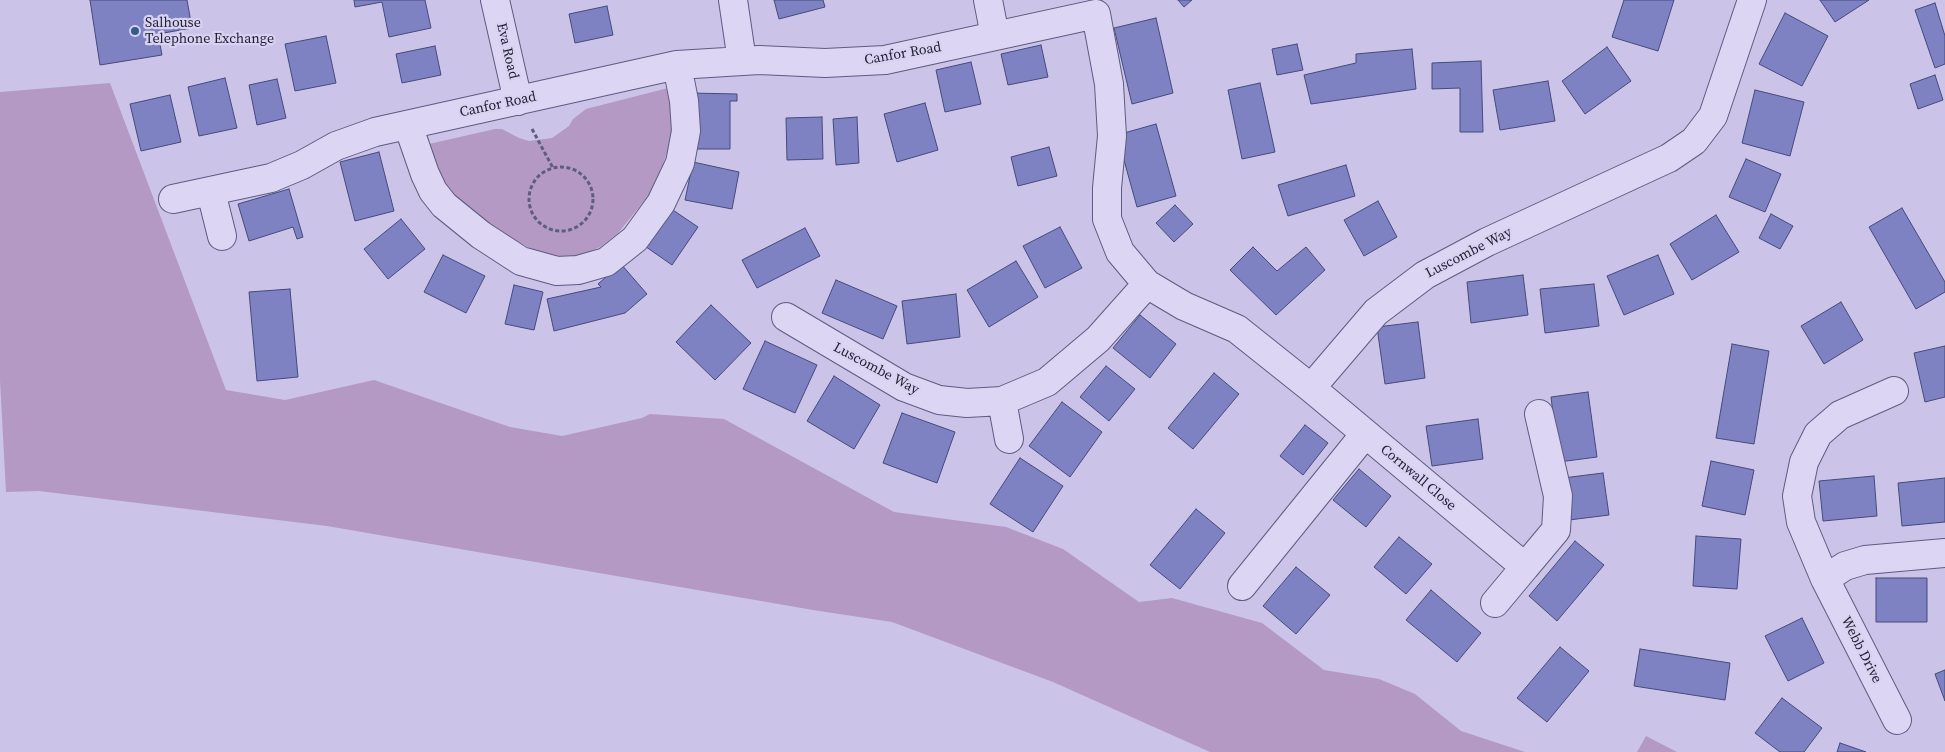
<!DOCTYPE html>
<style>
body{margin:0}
canvas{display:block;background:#cbc3e8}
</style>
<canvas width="1945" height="752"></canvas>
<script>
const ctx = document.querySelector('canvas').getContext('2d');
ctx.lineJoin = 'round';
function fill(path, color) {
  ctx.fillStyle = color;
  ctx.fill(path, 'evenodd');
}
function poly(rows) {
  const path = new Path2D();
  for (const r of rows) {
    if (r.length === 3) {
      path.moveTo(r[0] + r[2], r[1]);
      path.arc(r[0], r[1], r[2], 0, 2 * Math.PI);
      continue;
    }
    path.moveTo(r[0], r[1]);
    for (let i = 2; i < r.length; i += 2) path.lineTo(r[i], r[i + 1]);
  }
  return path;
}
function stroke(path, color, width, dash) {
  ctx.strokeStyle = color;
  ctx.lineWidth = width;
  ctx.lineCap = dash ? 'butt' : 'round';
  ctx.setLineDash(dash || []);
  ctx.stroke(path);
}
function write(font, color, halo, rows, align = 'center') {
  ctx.font = font + ' "Source Serif 4",serif';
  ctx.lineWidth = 4.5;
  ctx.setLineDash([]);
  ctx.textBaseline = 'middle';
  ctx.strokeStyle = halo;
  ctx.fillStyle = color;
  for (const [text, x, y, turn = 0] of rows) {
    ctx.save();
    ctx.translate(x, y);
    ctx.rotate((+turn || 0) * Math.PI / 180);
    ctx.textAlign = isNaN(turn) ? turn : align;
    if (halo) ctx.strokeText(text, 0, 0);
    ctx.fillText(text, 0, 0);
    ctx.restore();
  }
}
const green = poly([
 [110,83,226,390,285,400,374,380,510,427,562,436,642,418,650,414,724,419,894,512,1006,527,1063,549,1139,602,1172,598,1262,623,1324,670,1379,679,1415,694,1461,731,1525,752,1210,752,1053,682,892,622,813,610,327,526,39,491,6,492,0,380,0,92],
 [668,88,671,101,673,121,669,147,661,170,649,195,618,233,600,247,583,255,565,258,535,251,498,230,478,216,456,198,442,180,429,144,495,129,502,129,519,138,529,141,552,138,569,126,573,119,586,109],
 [1646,736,1677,752,1637,752]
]);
const building = poly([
 [90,0,187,0,192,28,158,34,162,55,100,65,90,0],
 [354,0,425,0,431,28,389,37,382,2,355,7,354,0],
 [774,0,823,0,825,7,779,19,774,0],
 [1178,0,1192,0,1184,7,1178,0],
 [1624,0,1674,0,1658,51,1612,37,1624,0],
 [1820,0,1869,0,1835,22,1820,0],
 [1935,3,1945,36,1945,64,1935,68,1915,10,1935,3],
 [607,6,613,35,575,43,569,14,607,6],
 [1785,13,1828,36,1802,86,1759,64,1785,13],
 [1156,18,1173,93,1132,104,1114,28,1156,18],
 [326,36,336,83,295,91,285,44,326,36],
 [1297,44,1303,70,1277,75,1272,49,1297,44],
 [1041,45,1048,77,1008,85,1001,54,1041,45],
 [435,46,441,75,402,83,396,54,435,46],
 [1607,47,1631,81,1585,114,1562,81,1607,47],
 [1412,49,1416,89,1311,104,1304,75,1356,63,1356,54,1412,49],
 [1481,61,1483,132,1460,132,1460,88,1432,89,1432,63,1481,61],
 [971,62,981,104,945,112,936,70,971,62],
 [1935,75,1943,100,1918,109,1910,84,1935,75],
 [225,78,237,128,199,136,188,87,225,78],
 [277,79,286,118,257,125,249,85,277,79],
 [1548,81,1555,121,1500,130,1493,90,1548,81],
 [1260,83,1275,152,1242,159,1228,90,1260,83],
 [1755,90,1804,102,1790,156,1742,143,1755,90],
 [690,93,737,94,737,101,730,101,730,149,690,149,690,93],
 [170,95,181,142,141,151,130,104,170,95],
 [925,103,938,150,897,162,884,114,925,103],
 [822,117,823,159,787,160,786,118,822,117],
 [857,117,859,163,836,165,833,119,857,117],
 [1156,124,1176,196,1137,207,1117,135,1156,124],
 [1049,147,1057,176,1018,186,1011,157,1049,147],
 [379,152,394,211,355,221,340,162,379,152],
 [1746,159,1781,174,1765,212,1729,197,1746,159],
 [693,162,739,172,732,209,685,200,693,162],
 [1346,165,1355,196,1288,216,1278,185,1346,165],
 [289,189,303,237,297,239,293,227,249,241,238,204,289,189],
 [1378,201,1397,237,1364,256,1344,220,1378,201],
 [664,204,698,227,672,265,639,242,664,204],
 [1175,205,1193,224,1174,242,1156,223,1175,205],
 [1902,208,1945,282,1945,292,1916,309,1869,227,1902,208],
 [1771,214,1793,226,1780,249,1759,238,1771,214],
 [1716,215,1739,252,1692,280,1670,244,1716,215],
 [401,219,425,249,388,279,364,249,401,219],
 [1060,227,1082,268,1045,288,1023,246,1060,227],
 [805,228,820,256,757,288,742,260,805,228],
 [1253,247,1277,271,1306,247,1325,270,1276,315,1230,270,1253,247],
 [443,255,485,276,466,313,424,292,443,255],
 [1658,255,1674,294,1624,315,1607,276,1658,255],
 [1016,261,1038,297,989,327,967,290,1016,261],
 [621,264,647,294,625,313,554,331,547,299,601,287,598,284,621,264],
 [1523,275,1528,315,1471,323,1467,282,1523,275],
 [836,280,897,306,883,339,822,313,836,280],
 [1594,284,1599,326,1545,333,1540,289,1594,284],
 [514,285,543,292,534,330,505,324,514,285],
 [290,289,298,377,257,381,249,292,290,289],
 [956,294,960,337,907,344,902,301,956,294],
 [1841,302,1863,340,1824,364,1801,326,1841,302],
 [711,305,751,343,715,380,676,342,711,305],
 [1140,315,1176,344,1150,378,1113,348,1140,315],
 [1418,322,1425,378,1385,384,1377,327,1418,322],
 [765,341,817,365,795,413,743,389,765,341],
 [1732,344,1769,351,1754,444,1716,438,1732,344],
 [1945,346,1945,397,1925,402,1914,353,1945,346],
 [1106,366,1135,389,1109,421,1080,397,1106,366],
 [1214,373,1239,394,1193,449,1168,428,1214,373],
 [834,376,880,405,854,449,807,421,834,376],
 [1588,392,1597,457,1559,462,1551,397,1588,392],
 [1062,402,1102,432,1070,477,1029,446,1062,402],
 [902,413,955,432,937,483,883,463,902,413],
 [1478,419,1483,459,1432,466,1426,426,1478,419],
 [1305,425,1328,443,1303,475,1280,456,1305,425],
 [1020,458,1063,486,1033,532,990,504,1020,458],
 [1711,461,1754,470,1745,515,1702,506,1711,461],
 [1359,469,1391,496,1366,527,1333,500,1359,469],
 [1603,473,1609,515,1569,520,1563,478,1603,473],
 [1874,476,1877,516,1823,521,1819,481,1874,476],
 [1945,478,1945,522,1902,526,1898,483,1945,478],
 [1196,509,1225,533,1180,589,1150,565,1196,509],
 [1696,536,1741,539,1737,589,1693,586,1696,536],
 [1399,537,1432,564,1406,594,1374,567,1399,537],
 [1575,541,1604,565,1557,621,1529,596,1575,541],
 [1296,567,1330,595,1296,634,1263,606,1296,567],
 [1876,578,1927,578,1927,622,1876,622,1876,578],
 [1431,590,1481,633,1457,662,1406,620,1431,590],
 [1802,618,1824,663,1788,681,1765,636,1802,618],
 [1560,647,1589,671,1547,722,1517,698,1560,647],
 [1640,649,1730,663,1725,700,1634,686,1640,649],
 [1945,670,1945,701,1935,674,1945,670],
 [1782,698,1822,728,1804,752,1780,752,1755,733,1782,698],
 [1840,743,1866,752,1837,752,1840,743]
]);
const path = poly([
 [532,129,553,168],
 [561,199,32]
]);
const minor = poly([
 [495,0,518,101],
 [733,0,742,61],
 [988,0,995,36],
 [1096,14,1109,84,1112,136,1107,188,1107,219,1120,252,1147,284,1184,306,1237,329,1311,388,1376,312,1425,275,1487,242,1669,158,1694,141,1713,116,1752,0],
 [408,125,425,174,433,191,444,205,481,235,521,261,557,271,578,270,606,262,635,239,661,203,680,163,686,131,684,101,677,65],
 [211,192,222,236],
 [173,199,271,178,302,165,336,146,375,132,677,65,759,60,825,63,885,60,1096,14],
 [786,317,904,387,939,400,967,403,1002,401,1047,382,1098,339,1147,284],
 [1311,388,1525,567,1556,530,1558,496,1539,414],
 [1894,391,1840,415,1818,434,1804,462,1797,496,1801,522,1825,579,1845,566,1865,560,1945,553],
 [1002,401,1009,439],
 [1825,579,1897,720],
 [1242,586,1365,434],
 [1495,603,1525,567]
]);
const markers = [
 [135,31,5,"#335d88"]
];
const poiNames = [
 ["Salhouse",145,23],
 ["Telephone Exchange",145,39]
];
const streetNames = [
 ["Eva Road",507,51,77],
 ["Canfor Road",903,54,-10],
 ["Canfor Road",498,105,-12],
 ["Luscombe Way",1469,253,-27],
 ["Luscombe Way",876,369,28],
 ["Cornwall Close",1418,478,40],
 ["Webb Drive",1861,650,63]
];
fill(green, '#b499c5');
fill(building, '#7e82c2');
stroke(building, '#454a7c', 1);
stroke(minor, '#5e5c80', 30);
stroke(path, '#5e5c80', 3, [4, 2.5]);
stroke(minor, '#dcd5f4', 28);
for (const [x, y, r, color] of markers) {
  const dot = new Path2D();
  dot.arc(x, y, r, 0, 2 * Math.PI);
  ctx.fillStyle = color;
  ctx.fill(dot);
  stroke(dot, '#d9d2f1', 2);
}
write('14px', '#1e1e32', '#d9d2f1', poiNames, 'left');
write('14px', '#1e1e32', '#d9d2f1', streetNames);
</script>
